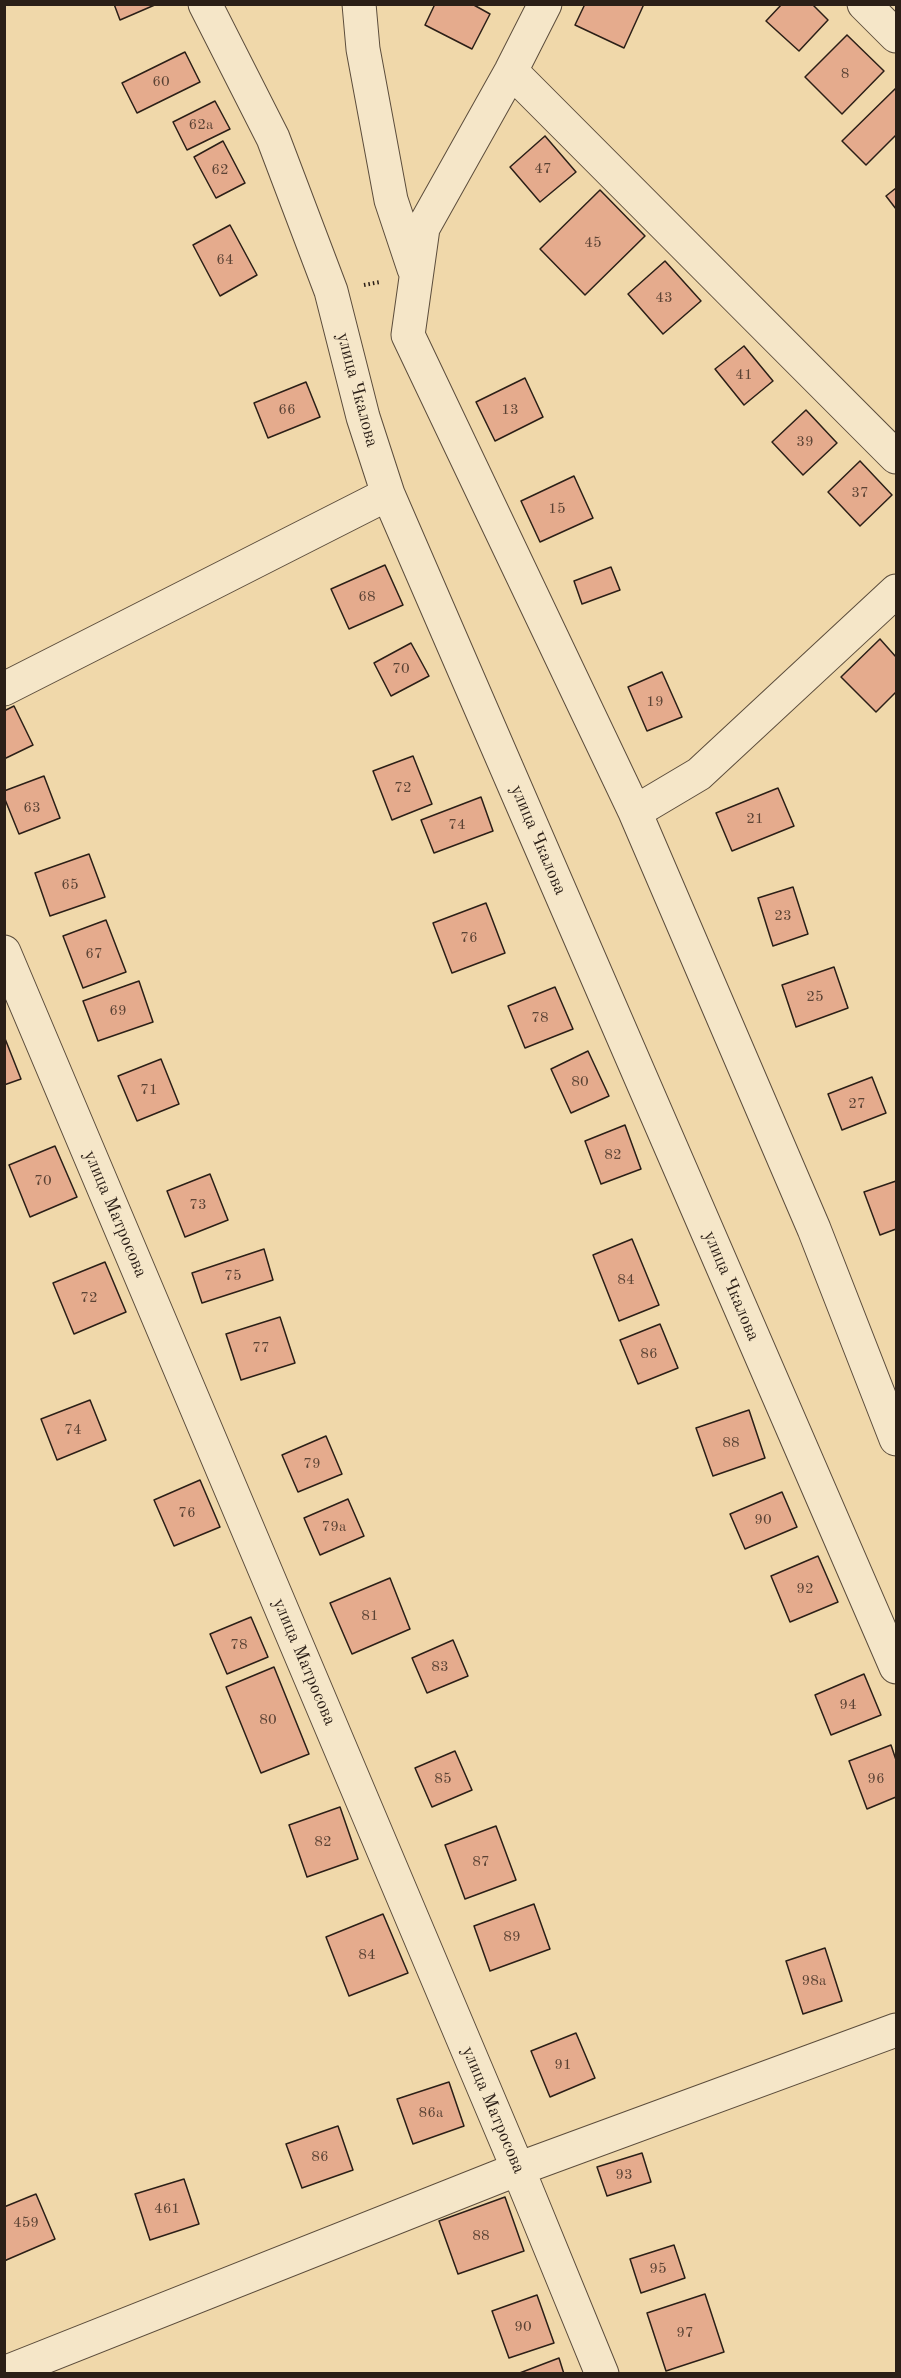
<!DOCTYPE html>
<meta charset="utf-8">
<style>
body{margin:0}
#map{position:relative;width:901px;height:2378px;overflow:hidden;background:#f0d8aa;font-family:"Old Standard TT",serif}
canvas{display:block}
.frame{position:absolute;inset:0;border:6px solid #2b1f17;pointer-events:none}
</style>
<div id="map">
<canvas width="901" height="2378"></canvas>
<div class="frame"></div>
</div>
<script>
const ctx = document.querySelector('canvas').getContext('2d');
ctx.lineJoin = 'round';
function fill(path, color) {
  ctx.fillStyle = color;
  ctx.fill(path, 'evenodd');
}
function poly(rows) {
  const path = new Path2D();
  for (const r of rows) {
    path.moveTo(r[0], r[1]);
    for (let i = 2; i < r.length; i += 2) path.lineTo(r[i], r[i + 1]);
  }
  return path;
}
function stroke(path, color, width, dash) {
  ctx.strokeStyle = color;
  ctx.lineWidth = width;
  ctx.lineCap = dash ? 'butt' : 'round';
  ctx.setLineDash(dash || []);
  ctx.stroke(path);
}
function write(font, color, halo, rows, align = 'center') {
  ctx.font = font + ' "Old Standard TT",serif';
  ctx.lineWidth = 4.5;
  ctx.setLineDash([]);
  ctx.textBaseline = 'middle';
  ctx.strokeStyle = halo;
  ctx.fillStyle = color;
  for (const [text, x, y, turn = 0] of rows) {
    ctx.save();
    ctx.translate(x, y);
    ctx.rotate((+turn || 0) * Math.PI / 180);
    ctx.textAlign = isNaN(turn) ? turn : align;
    if (halo) ctx.strokeText(text, 0, 0);
    ctx.fillText(text, 0, 0);
    ctx.restore();
  }
}
const building = poly([
 [114,4,157,4,120,20,114,4],
 [435,4,472,4,490,14,472,49,425,25,435,4],
 [585,4,644,4,624,48,575,25,585,4],
 [782,4,812,4,828,20,799,51,766,21,782,4],
 [847,35,884,71,842,114,805,77,847,35],
 [185,52,200,82,137,113,122,83,185,52],
 [896,88,896,135,866,165,842,141,896,88],
 [215,101,230,129,187,150,173,122,215,101],
 [545,136,576,172,540,202,510,167,545,136],
 [223,141,245,183,216,198,194,157,223,141],
 [896,188,896,209,886,196,896,188],
 [600,190,645,236,585,295,540,249,600,190],
 [230,225,257,275,220,296,193,245,230,225],
 [665,261,701,301,663,334,628,294,665,261],
 [744,346,773,381,744,405,715,369,744,346],
 [525,378,543,417,495,441,476,402,525,378],
 [306,382,320,417,268,438,254,403,306,382],
 [806,410,837,443,803,475,772,442,806,410],
 [860,461,892,495,860,526,828,492,860,461],
 [574,476,593,518,540,542,521,501,574,476],
 [385,565,403,605,349,629,331,589,385,565],
 [611,567,620,590,582,604,574,581,611,567],
 [880,639,896,657,896,692,876,712,841,677,880,639],
 [411,643,429,676,391,696,374,663,411,643],
 [662,672,682,717,647,731,628,687,662,672],
 [14,706,33,745,4,759,4,711,14,706],
 [413,756,432,804,392,820,373,771,413,756],
 [44,776,60,818,19,834,4,797,4,791,44,776],
 [778,788,794,826,732,851,716,813,778,788],
 [481,797,493,831,434,853,421,820,481,797],
 [89,854,105,897,50,916,35,873,89,854],
 [793,887,808,934,773,946,758,898,793,887],
 [486,903,505,953,452,973,433,923,486,903],
 [106,920,126,972,83,988,63,936,106,920],
 [834,967,848,1008,796,1027,782,985,834,967],
 [139,981,153,1022,98,1041,83,1001,139,981],
 [555,987,573,1029,525,1048,508,1006,555,987],
 [4,1036,21,1079,4,1085,4,1036],
 [588,1051,609,1096,571,1113,551,1069,588,1051],
 [161,1059,179,1104,137,1121,118,1076,161,1059],
 [872,1077,886,1113,842,1130,828,1094,872,1077],
 [625,1125,641,1169,601,1184,585,1141,625,1125],
 [55,1146,77,1197,30,1217,9,1165,55,1146],
 [210,1174,228,1220,185,1237,167,1191,210,1174],
 [896,1181,896,1229,880,1235,864,1192,896,1181],
 [632,1239,659,1305,619,1321,593,1255,632,1239],
 [264,1249,273,1280,202,1303,192,1273,264,1249],
 [105,1262,126,1312,74,1334,53,1283,105,1262],
 [280,1317,295,1363,241,1380,226,1334,280,1317],
 [660,1324,678,1368,638,1384,620,1340,660,1324],
 [90,1400,106,1440,57,1460,41,1419,90,1400],
 [749,1410,765,1458,713,1476,696,1428,749,1410],
 [326,1436,342,1474,298,1492,282,1455,326,1436],
 [200,1480,220,1527,174,1546,154,1500,200,1480],
 [782,1492,797,1527,745,1549,730,1514,782,1492],
 [348,1499,364,1536,320,1555,304,1518,348,1499],
 [818,1556,838,1602,790,1622,771,1576,818,1556],
 [390,1578,410,1629,352,1654,330,1603,390,1578],
 [251,1617,268,1657,227,1674,210,1634,251,1617],
 [453,1640,468,1676,427,1693,412,1658,453,1640],
 [274,1667,309,1754,261,1773,226,1687,274,1667],
 [864,1674,881,1715,831,1735,815,1695,864,1674],
 [891,1745,896,1760,896,1797,867,1809,849,1761,891,1745],
 [455,1751,472,1790,432,1807,415,1768,455,1751],
 [340,1807,358,1859,307,1877,289,1825,340,1807],
 [496,1826,516,1880,465,1899,445,1845,496,1826],
 [534,1904,550,1949,490,1971,474,1926,534,1904],
 [383,1914,408,1973,349,1996,326,1937,383,1914],
 [825,1948,842,2001,803,2014,786,1961,825,1948],
 [576,2033,595,2078,550,2097,531,2051,576,2033],
 [449,2082,464,2126,413,2144,397,2099,449,2082],
 [338,2126,353,2170,302,2188,286,2144,338,2126],
 [642,2153,651,2182,607,2196,597,2167,642,2153],
 [184,2179,199,2224,150,2240,135,2194,184,2179],
 [36,2194,55,2239,4,2261,4,2207,36,2194],
 [505,2197,524,2251,458,2274,439,2221,505,2197],
 [674,2245,685,2278,641,2293,630,2259,674,2245],
 [705,2294,724,2352,666,2371,647,2313,705,2294],
 [537,2295,554,2343,509,2358,492,2311,537,2295],
 [559,2358,564,2374,517,2374,559,2358]
]);
const path = poly([
 [364,285,380,282]
]);
const minor = poly([
 [205,4,273,138,331,291,363,417,388,494,896,1667],
 [359,4,363,49,391,200,414,269],
 [545,4,511,71,423,228,408,335,635,812,814,1229,896,1439],
 [864,4,896,36],
 [511,71,896,457],
 [4,689,388,494],
 [635,812,699,774,896,591],
 [4,952,518,2169,602,2374],
 [4,2373,518,2169,896,2030]
]);
const numberNames = [
 ["8",845,74],
 ["60",161,82],
 ["62а",201,125],
 ["47",543,169],
 ["62",220,170],
 ["45",593,243],
 ["64",225,260],
 ["43",664,298],
 ["41",744,375],
 ["66",287,410],
 ["13",510,410],
 ["39",805,442],
 ["37",860,493],
 ["15",557,509],
 ["68",367,597],
 ["70",401,669],
 ["19",655,702],
 ["72",403,788],
 ["63",32,808],
 ["21",755,819],
 ["74",457,825],
 ["65",70,885],
 ["23",783,916],
 ["76",469,938],
 ["67",94,954],
 ["25",815,997],
 ["69",118,1011],
 ["78",540,1018],
 ["80",580,1082],
 ["71",149,1090],
 ["27",857,1104],
 ["82",613,1155],
 ["70",43,1181],
 ["73",198,1205],
 ["75",233,1276],
 ["84",626,1280],
 ["72",89,1298],
 ["77",261,1348],
 ["86",649,1354],
 ["74",73,1430],
 ["88",731,1443],
 ["79",312,1464],
 ["76",187,1513],
 ["90",763,1520],
 ["79а",334,1527],
 ["92",805,1589],
 ["81",370,1616],
 ["78",239,1645],
 ["83",440,1667],
 ["94",848,1705],
 ["80",268,1720],
 ["85",443,1779],
 ["96",876,1779],
 ["82",323,1842],
 ["87",481,1862],
 ["89",512,1937],
 ["84",367,1955],
 ["98а",814,1981],
 ["91",563,2065],
 ["86а",431,2113],
 ["86",320,2157],
 ["93",624,2175],
 ["461",167,2209],
 ["459",26,2223],
 ["88",481,2236],
 ["95",658,2269],
 ["90",523,2327],
 ["97",685,2333]
];
const streetNames = [
 ["улица Чкалова",357,390,75],
 ["улица Чкалова",538,840,67],
 ["улица Матросова",115,1214,67],
 ["улица Чкалова",731,1286,67],
 ["улица Матросова",304,1662,67],
 ["улица Матросова",493,2110,67]
];
fill(building, '#e5ab8d');
stroke(building, '#2b1f17', 1.5);
stroke(minor, '#5c4d3c', 35);
stroke(path, '#2b1f17', 4, [1.5, 3]);
stroke(minor, '#f5e6c8', 33);
write('15px', '#5a4234', null, numberNames);
write('18px', '#2b1f17', '#f5e6c8', streetNames);
</script>
